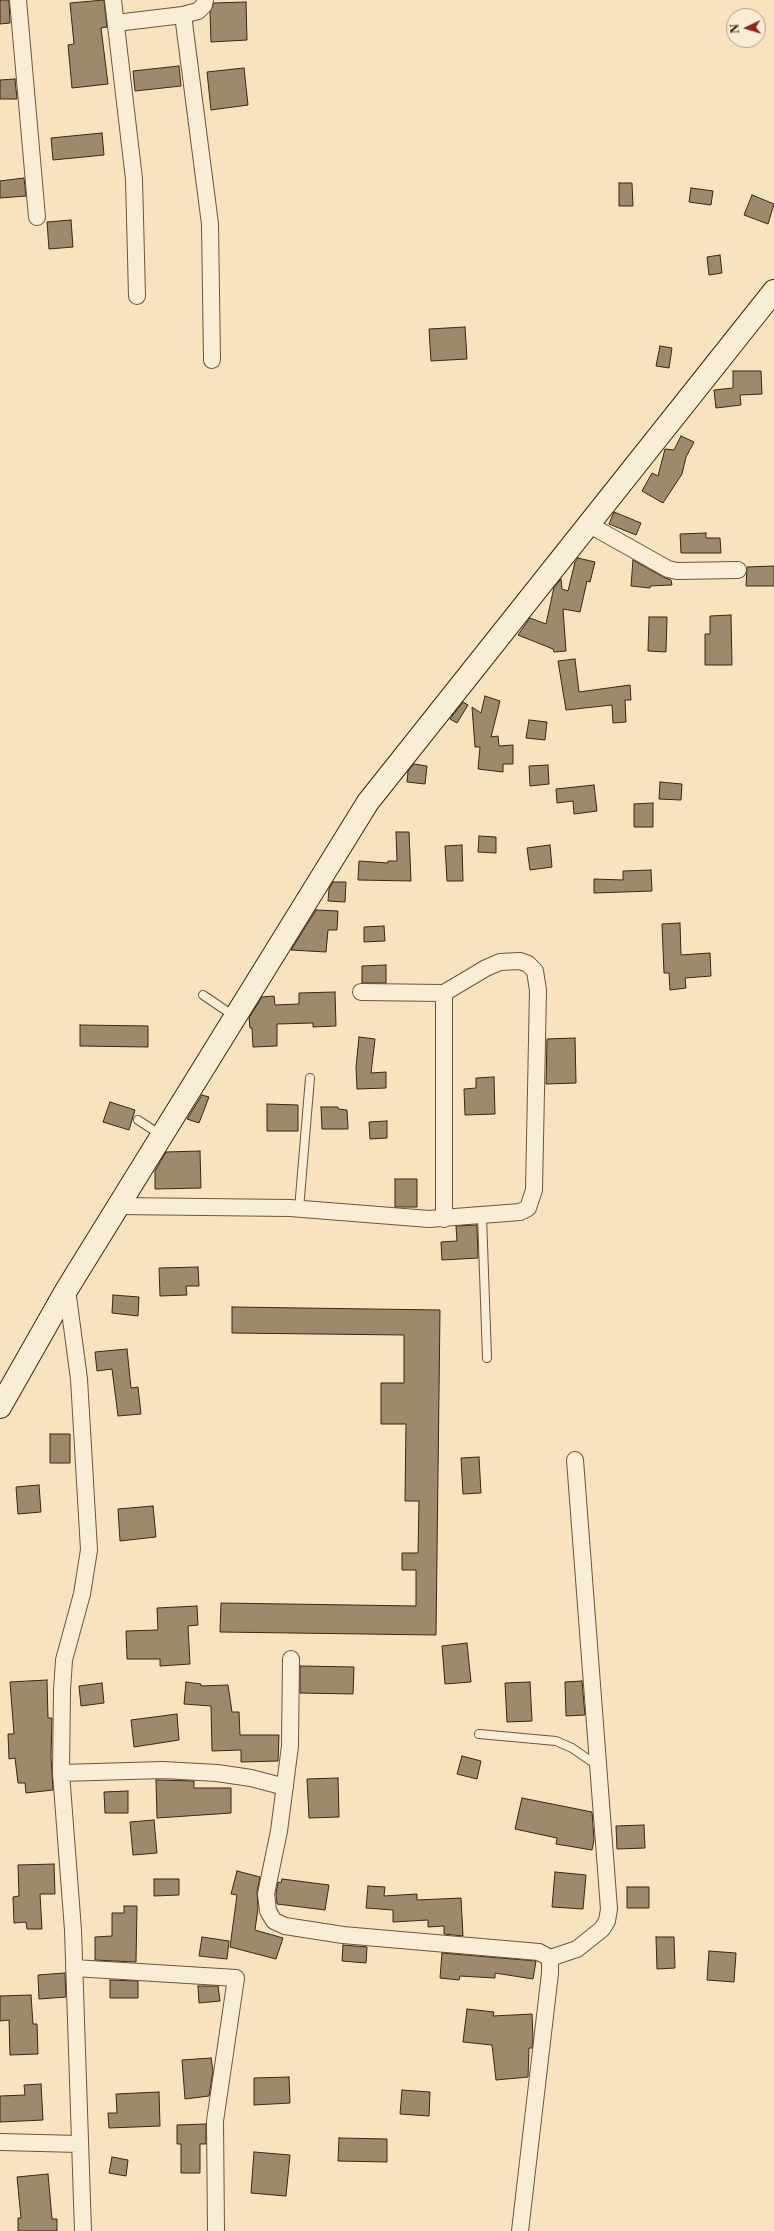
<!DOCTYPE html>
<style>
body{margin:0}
#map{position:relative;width:774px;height:2231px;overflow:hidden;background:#f8e3be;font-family:"Libre Caslon Text",serif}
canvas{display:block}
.north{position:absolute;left:726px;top:8px;width:40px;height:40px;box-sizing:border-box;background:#faedd5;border:1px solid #ad9e87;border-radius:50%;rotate:266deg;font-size:11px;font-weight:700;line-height:16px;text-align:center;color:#3a2711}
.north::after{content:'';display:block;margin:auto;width:14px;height:18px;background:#8f2418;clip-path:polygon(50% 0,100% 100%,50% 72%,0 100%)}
</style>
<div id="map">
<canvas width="774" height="2231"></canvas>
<div class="north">N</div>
</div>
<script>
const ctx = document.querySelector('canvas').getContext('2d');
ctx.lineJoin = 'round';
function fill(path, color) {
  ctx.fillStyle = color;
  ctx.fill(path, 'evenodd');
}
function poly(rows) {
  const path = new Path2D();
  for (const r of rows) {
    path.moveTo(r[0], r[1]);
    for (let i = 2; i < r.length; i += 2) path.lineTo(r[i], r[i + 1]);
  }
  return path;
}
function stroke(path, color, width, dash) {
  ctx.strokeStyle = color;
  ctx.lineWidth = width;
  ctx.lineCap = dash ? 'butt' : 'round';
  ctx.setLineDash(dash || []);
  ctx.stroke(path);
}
const building = poly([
 [0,0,9,0,10,23,0,24,0,0],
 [104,0,107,27,101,28,108,84,72,88,68,45,74,44,70,3,104,0],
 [246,2,247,40,211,42,210,12,214,3,246,2],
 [179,66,181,86,135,91,133,71,179,66],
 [244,68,248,105,211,110,207,72,244,68],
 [15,79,17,99,0,99,0,80,15,79],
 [102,133,104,155,53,160,51,138,102,133],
 [24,178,26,196,0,198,0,181,24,178],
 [619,183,632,183,633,206,619,206,619,183],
 [691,188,713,191,711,205,689,202,691,188],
 [752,195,774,204,768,224,744,215,752,195],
 [71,220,73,247,49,249,47,222,71,220],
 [720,255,722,273,709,275,707,257,720,255],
 [465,327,467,359,431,361,429,329,465,327],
 [660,346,672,348,669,368,656,366,660,346],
 [733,371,761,371,762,394,740,395,741,405,716,408,714,390,733,388,733,371],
 [681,436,694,442,686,457,682,474,663,503,642,491,652,473,658,476,665,449,674,450,681,436],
 [614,512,641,523,636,535,609,524,614,512],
 [706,533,706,538,720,538,721,553,681,553,680,534,706,533],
 [578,558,595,562,590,582,587,581,580,612,563,609,566,651,554,652,553,649,518,635,530,618,546,624,554,587,561,579,562,589,568,591,575,562,578,558],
 [633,560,663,577,671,580,672,585,650,586,650,588,631,586,633,560],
 [774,566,774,586,746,586,747,567,774,566],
 [731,615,732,665,705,665,705,634,710,634,710,616,731,615],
 [649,617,667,617,666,652,648,651,649,617],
 [575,659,579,692,630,685,631,700,625,700,626,722,613,723,612,705,566,710,558,661,575,659],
 [485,696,500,701,491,737,498,736,499,746,513,745,513,764,503,764,503,772,478,769,480,747,475,747,472,707,481,713,485,696],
 [463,702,468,705,457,723,450,719,463,702],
 [529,720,547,722,545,740,526,738,529,720],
 [414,764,427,766,425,784,407,782,408,771,414,764],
 [548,765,549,784,530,786,529,766,548,765],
 [660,782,682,784,681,800,659,799,660,782],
 [594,785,597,811,574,814,573,801,557,803,556,789,594,785],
 [653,803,653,827,634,827,634,804,653,803],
 [396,832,409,832,411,881,358,880,359,861,388,863,388,861,397,861,396,832],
 [479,836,496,837,496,853,478,852,479,836],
 [462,845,463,881,447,881,445,846,462,845],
 [550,845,552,867,530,870,527,848,550,845],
 [651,870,652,891,594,893,594,879,623,880,623,871,651,870],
 [333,882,346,882,345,902,328,901,329,889,333,882],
 [316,910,338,911,337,930,328,930,326,952,291,950,316,910],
 [680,923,681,955,710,953,711,976,685,978,686,988,670,990,669,973,664,973,662,924,680,923],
 [384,926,385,941,364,942,364,927,384,926],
 [386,965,386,983,362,983,362,966,386,965],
 [335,992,336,1026,313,1027,313,1023,277,1024,277,1046,253,1047,252,1028,250,1028,249,1018,262,997,274,996,275,1005,299,1004,299,993,335,992],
 [80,1025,148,1026,148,1047,80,1046,80,1025],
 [359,1037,375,1039,371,1073,386,1072,386,1088,357,1089,356,1067,359,1037],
 [575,1038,576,1083,546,1084,547,1039,575,1038],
 [494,1077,495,1114,465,1115,464,1089,476,1088,476,1078,494,1077],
 [202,1095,209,1097,199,1123,187,1119,202,1095],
 [110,1102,135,1110,129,1130,103,1122,110,1102],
 [267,1104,298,1105,298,1131,267,1131,267,1104],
 [321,1107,338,1107,338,1109,347,1110,348,1129,322,1129,321,1107],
 [387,1121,387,1138,370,1139,369,1122,387,1121],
 [200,1151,201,1188,155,1189,155,1171,166,1152,200,1151],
 [395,1179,417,1179,417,1207,395,1207,395,1179],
 [477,1225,478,1258,442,1260,441,1242,457,1241,456,1226,477,1225],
 [198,1267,199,1286,186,1286,187,1295,160,1296,159,1268,198,1267],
 [113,1295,139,1297,138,1316,112,1313,113,1295],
 [232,1307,440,1310,436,1635,220,1632,221,1603,416,1606,416,1570,402,1570,402,1553,418,1553,419,1501,405,1501,406,1424,381,1424,381,1383,404,1383,404,1335,232,1333,232,1307],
 [127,1349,131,1388,138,1387,141,1414,118,1416,112,1369,97,1371,95,1352,127,1349],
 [50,1434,70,1434,70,1463,50,1463,50,1434],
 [479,1457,481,1493,463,1494,461,1458,479,1457],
 [39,1485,41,1512,18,1514,16,1487,39,1485],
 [153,1506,156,1537,120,1541,118,1509,153,1506],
 [197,1606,198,1625,188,1626,190,1664,160,1666,160,1659,127,1659,126,1631,158,1630,157,1608,197,1606],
 [467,1643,471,1682,445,1684,442,1646,467,1643],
 [300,1666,354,1667,353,1694,300,1693,300,1666],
 [47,1680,48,1718,52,1718,51,1757,53,1790,26,1793,25,1783,18,1783,15,1758,9,1759,8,1734,14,1734,10,1682,47,1680],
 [582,1681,585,1715,566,1716,565,1682,582,1681],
 [186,1682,201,1684,201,1686,228,1685,232,1712,239,1712,240,1735,279,1735,278,1761,241,1762,241,1750,212,1751,211,1706,184,1704,186,1682],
 [530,1682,532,1721,507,1722,505,1683,530,1682],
 [102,1683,104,1703,81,1706,79,1686,102,1683],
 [177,1714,179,1740,134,1747,131,1720,177,1714],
 [462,1756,481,1761,477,1779,457,1774,462,1756],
 [338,1778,339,1817,309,1818,307,1779,338,1778],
 [156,1780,194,1781,194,1788,231,1788,231,1813,157,1818,156,1780],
 [128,1791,128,1813,105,1813,104,1792,128,1791],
 [522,1798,592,1812,594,1840,592,1850,556,1844,557,1838,515,1829,522,1798],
 [154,1820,157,1853,133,1855,130,1822,154,1820],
 [644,1825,645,1848,617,1849,616,1826,644,1825],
 [54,1864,55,1894,40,1894,42,1929,27,1929,26,1922,14,1923,13,1897,19,1896,18,1865,54,1864],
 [237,1871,260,1877,257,1892,258,1908,255,1930,283,1938,276,1959,230,1947,237,1895,231,1894,237,1871],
 [555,1872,586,1875,583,1909,552,1907,555,1872],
 [154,1879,179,1879,179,1895,154,1896,154,1879],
 [282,1879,329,1885,325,1910,277,1904,276,1894,278,1882,281,1883,282,1879],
 [368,1886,385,1887,384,1896,417,1894,417,1900,461,1898,463,1936,444,1934,444,1926,428,1927,428,1920,393,1922,393,1910,366,1908,368,1886],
 [627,1887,649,1887,649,1908,627,1908,627,1887],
 [124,1906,137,1906,136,1962,95,1960,95,1937,112,1936,112,1913,124,1913,124,1906],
 [202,1937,229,1941,227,1959,199,1956,202,1937],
 [656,1937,674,1937,675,1968,657,1969,656,1937],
 [343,1945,367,1947,366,1963,342,1961,343,1945],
 [709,1951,736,1953,734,1982,707,1980,709,1951],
 [442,1953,536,1961,533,1979,495,1973,495,1978,460,1976,459,1980,440,1978,442,1953],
 [65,1973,66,1997,39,1999,38,1975,65,1973],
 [110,1980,138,1981,138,1998,110,1998,110,1980],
 [198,1986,218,1986,220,2001,199,2003,198,1986],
 [31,1995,33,2024,37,2024,38,2054,10,2055,9,2020,0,2021,0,1996,31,1995],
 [467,2009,494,2012,493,2016,532,2014,533,2039,532,2048,529,2048,528,2077,496,2080,492,2045,463,2042,467,2009],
 [211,2058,213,2071,209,2096,185,2099,182,2060,211,2058],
 [289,2077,290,2103,254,2105,254,2078,289,2077],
 [41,2084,43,2120,0,2122,0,2096,25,2095,24,2085,41,2084],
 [402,2090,430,2092,429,2116,400,2114,402,2090],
 [159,2092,160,2126,109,2128,108,2113,117,2113,116,2094,159,2092],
 [206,2124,206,2144,200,2144,200,2173,181,2173,181,2144,177,2144,177,2125,206,2124],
 [339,2138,387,2139,387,2162,338,2161,339,2138],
 [254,2152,290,2155,286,2196,251,2193,254,2152],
 [112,2157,128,2160,126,2176,109,2173,112,2157],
 [48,2174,52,2219,57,2219,57,2231,18,2231,18,2218,21,2218,17,2177,48,2174]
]);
const lane = poly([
 [203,995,234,1016],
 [138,1120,161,1135],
 [299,1209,310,1078],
 [482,1216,487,1358],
 [479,1734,556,1741,572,1748,598,1766]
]);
const street = poly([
 [18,0,37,217],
 [113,0,134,179,137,296],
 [183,15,210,224,212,360],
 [116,23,183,15,198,11,204,5,205,0],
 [588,524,668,569,677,571,738,570],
 [118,1206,290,1208,429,1219,520,1212,528,1208,534,1190,538,990,535,971,528,964,520,961,500,962,486,968,444,993,361,992],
 [444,1219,444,993],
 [67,1289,79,1379,89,1550,82,1594,64,1660,62,1690,61,1773,73,1930,83,2231],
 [291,1659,290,1746,279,1831,266,1894,268,1911,274,1921,285,1926,343,1935,539,1952,550,1958,550,1973,520,2231],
 [61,1773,163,1770,217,1773,251,1778,285,1787],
 [550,1958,577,1949,602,1929,607,1921,609,1909,575,1460],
 [74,1968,236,1978,215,2121,216,2231],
 [0,2142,80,2144]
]);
const secondary = poly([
 [0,1407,67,1289,368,802,774,291]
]);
fill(building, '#9d896b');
stroke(building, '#3a2711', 1);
stroke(lane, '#6a563c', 10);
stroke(street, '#6a563c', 18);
stroke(secondary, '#3a2711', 24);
stroke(lane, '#faedd5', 8);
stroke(street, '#faedd5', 16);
stroke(secondary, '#faedd5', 22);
</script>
